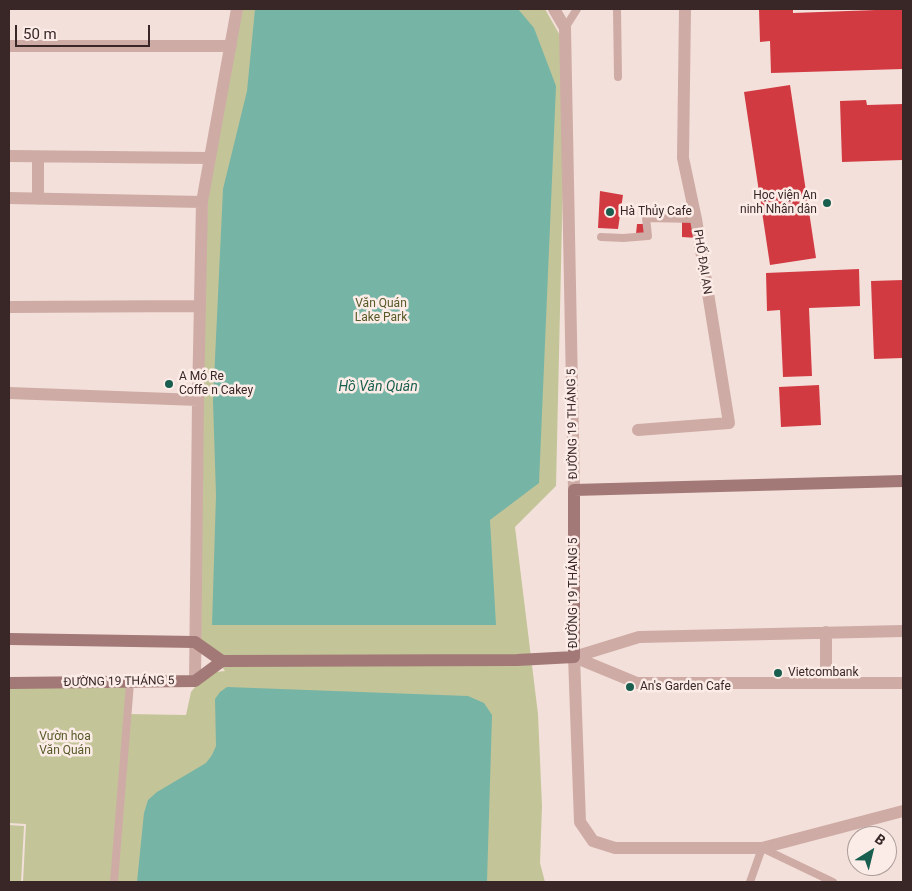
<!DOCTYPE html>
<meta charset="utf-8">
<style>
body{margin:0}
#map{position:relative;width:912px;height:891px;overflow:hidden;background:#f4e0da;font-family:Roboto,sans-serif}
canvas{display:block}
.frame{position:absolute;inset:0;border:10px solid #392727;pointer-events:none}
.north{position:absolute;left:847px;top:826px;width:50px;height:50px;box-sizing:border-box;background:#fbece7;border:1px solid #ad9d9a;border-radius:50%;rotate:36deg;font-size:14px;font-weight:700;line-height:20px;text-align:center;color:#392727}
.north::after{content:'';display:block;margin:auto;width:18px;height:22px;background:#185f4f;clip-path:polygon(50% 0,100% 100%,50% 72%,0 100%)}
.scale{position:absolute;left:15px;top:25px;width:135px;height:22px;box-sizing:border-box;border:2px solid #392727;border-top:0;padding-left:6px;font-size:15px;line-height:18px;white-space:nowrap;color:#392727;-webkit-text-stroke:4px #fbece7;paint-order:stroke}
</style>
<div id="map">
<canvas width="912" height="891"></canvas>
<div class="frame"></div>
<div class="north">B</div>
<div class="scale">50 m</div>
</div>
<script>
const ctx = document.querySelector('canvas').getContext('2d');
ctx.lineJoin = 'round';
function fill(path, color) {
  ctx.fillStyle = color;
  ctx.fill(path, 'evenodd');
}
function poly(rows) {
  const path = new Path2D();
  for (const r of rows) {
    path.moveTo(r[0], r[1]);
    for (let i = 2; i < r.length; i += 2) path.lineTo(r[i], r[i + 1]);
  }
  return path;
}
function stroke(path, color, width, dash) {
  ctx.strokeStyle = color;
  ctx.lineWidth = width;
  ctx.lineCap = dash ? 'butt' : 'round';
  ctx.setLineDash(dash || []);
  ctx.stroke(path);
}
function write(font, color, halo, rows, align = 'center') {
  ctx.font = font + ' Roboto,sans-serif';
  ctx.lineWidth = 5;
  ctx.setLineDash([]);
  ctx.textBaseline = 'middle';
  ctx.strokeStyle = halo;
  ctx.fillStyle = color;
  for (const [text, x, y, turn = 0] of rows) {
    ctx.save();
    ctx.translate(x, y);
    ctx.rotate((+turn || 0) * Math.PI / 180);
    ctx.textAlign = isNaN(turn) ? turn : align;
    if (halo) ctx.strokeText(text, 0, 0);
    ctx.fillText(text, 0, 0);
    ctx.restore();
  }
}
const green = poly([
 [238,9,545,9,566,46,556,486,515,527,538,714,542,806,540,863,545,882,117,882,128,714,186,715,191,692,206,673,225,671,199,637,202,283,209,189],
 [127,687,111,882,23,882,26,824,9,823,9,688],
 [9,825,24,826,21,882,9,882]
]);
const water = poly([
 [255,9,518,9,534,28,556,86,539,483,490,520,496,625,212,625,216,495,213,401,223,189,247,91],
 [227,687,468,696,484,703,492,715,487,882,137,882,144,813,148,800,157,792,206,763,212,755,216,746,215,699,220,692]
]);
const building = poly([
 [759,9,793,9,793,13,903,9,903,69,771,73,770,41,760,42],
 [790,85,816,258,770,265,744,92],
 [866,100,867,105,903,104,903,160,842,162,840,101],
 [600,191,623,195,618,229,598,228],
 [682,219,696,219,697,238,682,237],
 [637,224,644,224,648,236,636,234],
 [859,269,860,306,809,308,812,376,783,377,780,310,767,311,766,273],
 [903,280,903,358,874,359,871,281],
 [819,385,821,425,781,427,779,387]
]);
const lane = poly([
 [617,9,618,77],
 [565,28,577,9],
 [601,237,623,238,648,236,646,218,696,219],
 [114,882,130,683],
 [750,882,762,848,833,882]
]);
const street = poly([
 [554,9,565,28,574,490],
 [9,46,231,46],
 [9,156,209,158],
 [9,198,202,202],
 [38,199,38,157],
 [9,307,199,306],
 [9,393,198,400],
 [638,430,729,423,696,219,683,158,685,9],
 [826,632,826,683],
 [574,657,580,822,593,841,615,848,762,848,903,811],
 [574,657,637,683,903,683],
 [574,657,639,637,903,631],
 [195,681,198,400,202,202,237,9]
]);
const secondary = poly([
 [9,639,195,642,222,661],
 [9,683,195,681,222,661,517,660,574,657,574,490,903,481]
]);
const markers = [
 [827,203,5,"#185f4f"],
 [610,212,5,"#185f4f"],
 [169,384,5,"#185f4f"],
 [778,673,5,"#185f4f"],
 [630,687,5,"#185f4f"]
];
const poiNames = [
 ["Học viện An",817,196,"right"],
 ["ninh Nhân dân",817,210,"right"],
 ["Hà Thủy Cafe",620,212],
 ["A Mó Re",179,377],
 ["Coffe n Cakey",179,391],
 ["Vietcombank",788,673],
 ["An's Garden Cafe",640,687]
];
const streetNames = [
 ["PHỐ ĐẠI AN",702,262,81],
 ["ĐƯỜNG 19 THÁNG 5",573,424,-91],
 ["ĐƯỜNG 19 THÁNG 5",574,593,-90],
 ["ĐƯỜNG 19 THÁNG 5",119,682,-1]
];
const parkNames = [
 ["Văn Quán",381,304],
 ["Lake Park",381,318],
 ["Vườn hoa",65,737],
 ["Văn Quán",65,751]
];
const waterNames = [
 ["Hồ Văn Quán",378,387]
];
fill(green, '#c3c599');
fill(water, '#76b4a5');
fill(building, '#d23a42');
stroke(lane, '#ceaca5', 8);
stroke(street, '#ceaca5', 12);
stroke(secondary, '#a27976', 12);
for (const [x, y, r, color] of markers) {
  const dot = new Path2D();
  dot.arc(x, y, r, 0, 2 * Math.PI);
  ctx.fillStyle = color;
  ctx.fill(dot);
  stroke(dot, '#fbece7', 2);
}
write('12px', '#392727', '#fbece7', poiNames, 'left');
write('12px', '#392727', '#fbece7', streetNames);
write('12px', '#565a28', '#fbece7', parkNames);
write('italic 14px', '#185f4f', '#fbece7', waterNames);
</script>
